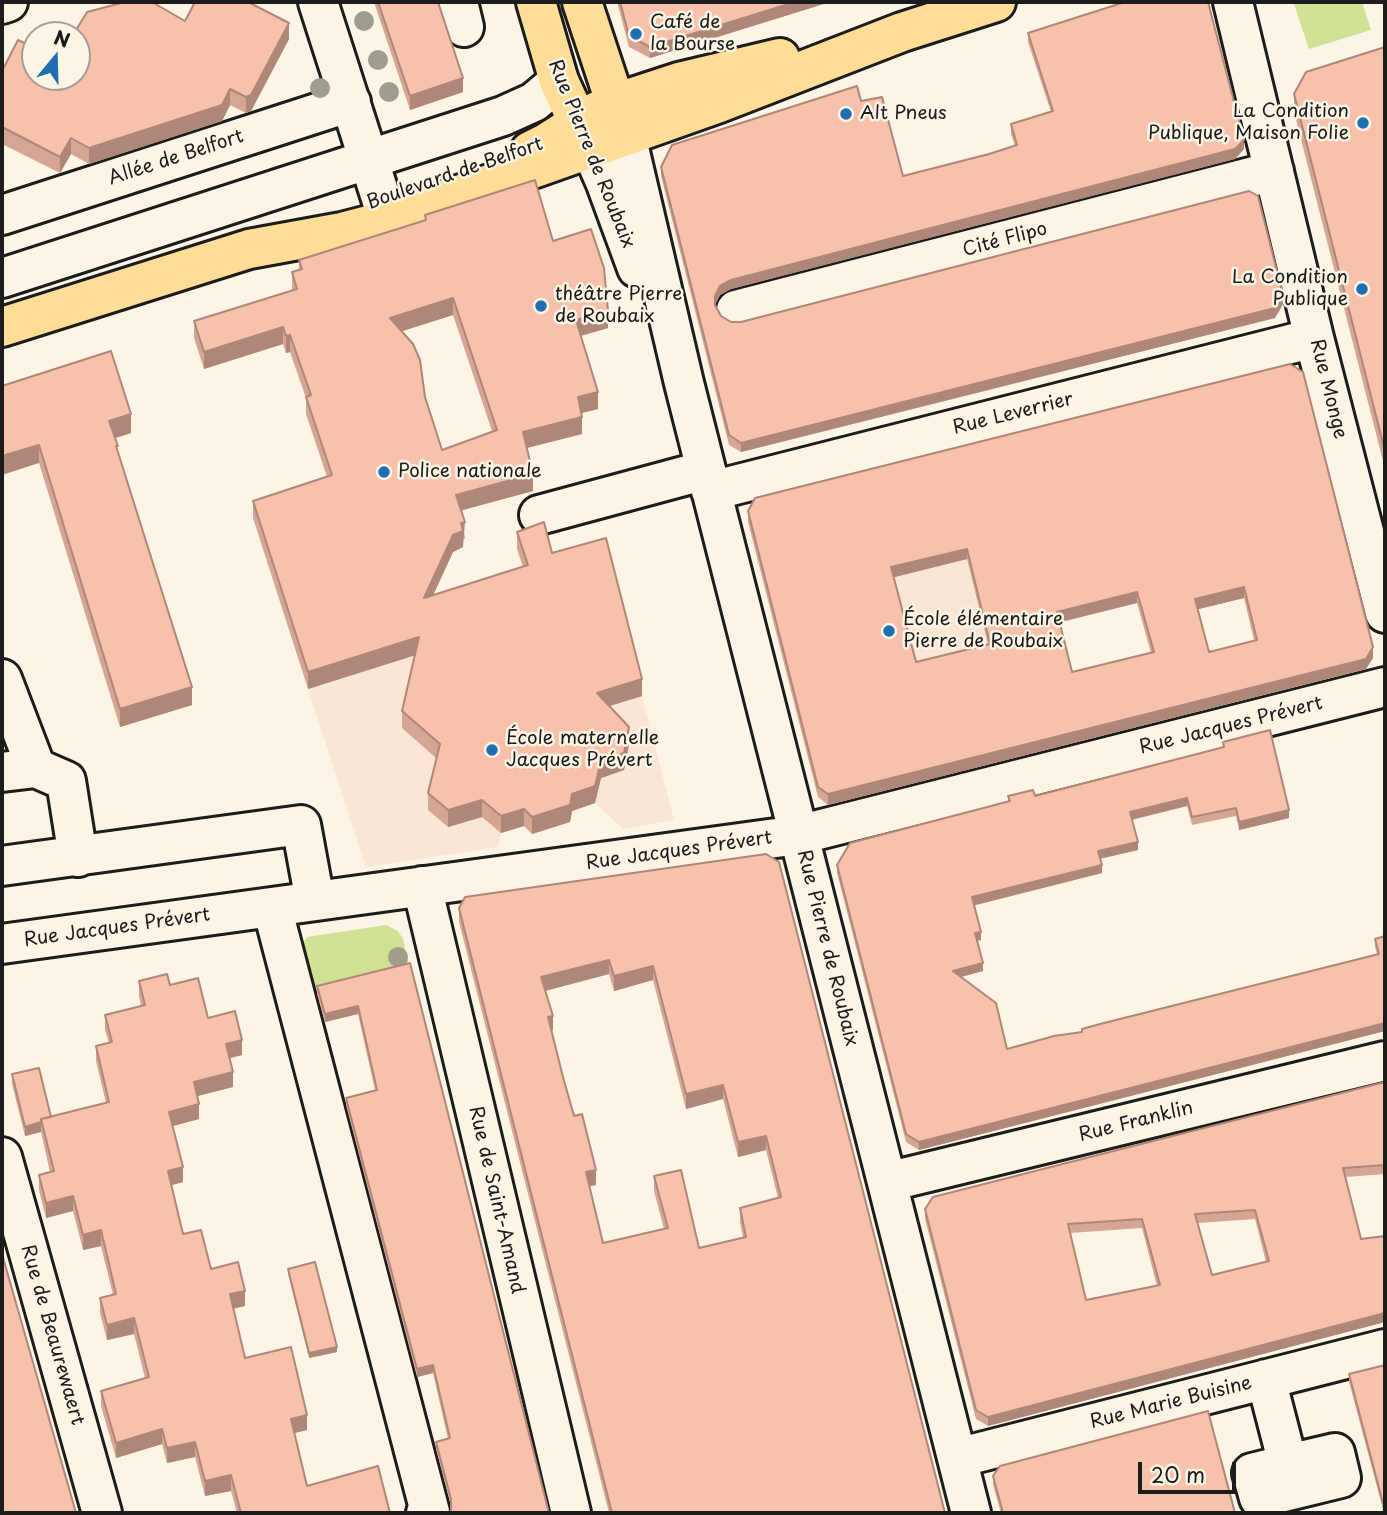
<!DOCTYPE html>
<meta charset="utf-8">
<style>
body{margin:0}
#map{position:relative;width:1387px;height:1515px;overflow:hidden;background:#fcf5e5;font-family:"Playpen Sans",sans-serif}
canvas{display:block}
.frame{position:absolute;inset:0;border:4px solid #1c1c1c;pointer-events:none}
.north{position:absolute;left:21px;top:21px;width:70px;height:70px;box-sizing:border-box;background:#fcf5e5;border:2px solid #a29e95;border-radius:50%;rotate:19deg;font-size:19px;font-weight:700;line-height:28px;text-align:center;color:#1c1c1c}
.north::after{content:'';display:block;margin:auto;width:24px;height:32px;background:#1f6fb2;clip-path:polygon(50% 0,100% 100%,50% 72%,0 100%)}
.scale{position:absolute;left:1138px;top:1462px;width:98px;height:32px;box-sizing:border-box;border:4px solid #1c1c1c;border-top:0;padding-left:9px;font-size:21px;line-height:24px;white-space:nowrap;color:#1c1c1c;-webkit-text-stroke:5px #fcf5e5;paint-order:stroke}
</style>
<div id="map">
<canvas width="1387" height="1515"></canvas>
<div class="frame"></div>
<div class="north">N</div>
<div class="scale">20 m</div>
</div>
<script>
const ctx = document.querySelector('canvas').getContext('2d');
ctx.lineJoin = 'round';
function fill(path, color) {
  ctx.fillStyle = color;
  ctx.fill(path, 'evenodd');
}
function poly(rows) {
  const path = new Path2D();
  for (const r of rows) {
    path.moveTo(r[0], r[1]);
    for (let i = 2; i < r.length; i += 2) path.lineTo(r[i], r[i + 1]);
  }
  return path;
}
function stroke(path, color, width, dash) {
  ctx.strokeStyle = color;
  ctx.lineWidth = width;
  ctx.lineCap = dash ? 'butt' : 'round';
  ctx.setLineDash(dash || []);
  ctx.stroke(path);
}
function write(font, color, halo, rows, align = 'center') {
  ctx.font = font + ' "Playpen Sans",sans-serif';
  ctx.lineWidth = 5;
  ctx.setLineDash([]);
  ctx.textBaseline = 'middle';
  ctx.strokeStyle = halo;
  ctx.fillStyle = color;
  for (const [text, x, y, turn = 0] of rows) {
    ctx.save();
    ctx.translate(x, y);
    ctx.rotate((+turn || 0) * Math.PI / 180);
    ctx.textAlign = isNaN(turn) ? turn : align;
    if (halo) ctx.strokeText(text, 0, 0);
    ctx.fillText(text, 0, 0);
    ctx.restore();
  }
}
const built = poly([
 [980,536,1013,669,800,725,766,592],
 [543,614,639,684,674,820,623,829,595,803,573,811,570,822,532,834,524,826,501,833,498,847,366,867,308,689]
]);
const green = poly([
 [1301,2,1362,2,1371,30,1309,49,1294,4],
 [386,925,398,931,403,939,410,971,310,996,301,946,307,937]
]);
const minor = poly([
 [318,2,388,220],
 [458,2,464,27],
 [1233,2,1314,338,1385,613],
 [2,4,8,2],
 [626,135,684,383,971,1513],
 [590,147,605,181,637,268],
 [2,215,351,102],
 [2,278,503,116,534,102,559,81],
 [736,310,1274,171],
 [711,491,1314,338],
 [539,515,706,470],
 [2,679,36,768,2,772],
 [36,768,66,781,78,857],
 [2,866,301,825,315,901],
 [422,886,571,1513],
 [272,907,430,1512,426,1513],
 [2,944,798,835,1385,687],
 [2,1157,102,1513],
 [887,1182,1385,1061],
 [1266,1379,1288,1464,1335,1453,1341,1478,1259,1498,1252,1473,1288,1464],
 [957,1458,1385,1349]
]);
const major = poly([
 [536,2,559,81,588,144],
 [582,2,623,126],
 [530,151,546,143,593,113,615,103,679,82,780,58],
 [2,327,249,249,342,232,388,220,719,103,902,32,996,2]
]);
const trees = [
 [364,21],
 [378,60],
 [320,88],
 [389,92],
 [398,957]
];
const wall = poly([
 [374,2,438,2,463,92,410,110],
 [617,2,830,2,650,58,629,47],
 [185,21,289,39,251,111,246,113,230,105,222,121,89,164,71,154,60,173,2,144,2,71,35,77],
 [1028,33,1244,149,1235,159,731,289,720,295,715,305,721,316,731,322,1283,304,1275,318,741,452,729,445,661,176,661,167,861,101,903,176,989,154,1015,146,1011,134,1011,124,1051,112,1028,42],
 [1385,47,1385,469,1294,112,1294,94],
 [425,215,553,241,608,328,581,336,598,409,581,413,582,434,526,448,533,491,461,510,465,539,463,539,463,547,453,552,433,595,523,567,517,549,517,532,552,553,642,696,609,706,629,744,624,770,601,778,595,803,572,811,570,822,532,834,524,826,501,833,482,817,448,827,428,810,428,793,436,758,402,728,402,711,415,655,308,689,253,518,253,501,327,477,306,414,306,398,290,352,286,353,283,344,204,369,194,338,194,321,292,290,292,272,299,270,299,260,425,221],
 [453,315,492,431,442,450,402,331],
 [1290,364,1373,658,1366,669,828,805,818,797,748,522,748,511],
 [967,559,988,644,916,662,894,577],
 [1244,598,1254,640,1209,652,1198,609],
 [1137,603,1151,653,1072,672,1060,622],
 [2,386,131,433,115,438,118,452,192,705,120,727,39,463],
 [1223,742,1289,818,1239,830,1236,816,1192,825,1187,806,1132,820,1138,850,1100,859,1102,873,974,905,981,940,977,941,983,971,961,977,1007,1049,1082,1032,1377,954,1375,947,1375,939,1385,936,1385,1031,919,1150,906,1142,837,873,837,865,1008,802,1008,796,1035,796,1223,747],
 [766,854,945,1513,609,1513,459,922,459,908],
 [609,974,614,991,653,980,686,1109,723,1099,738,1157,766,1150,778,1198,740,1208,740,1222,743,1237,699,1248,654,1176,654,1191,664,1229,603,1243,589,1186,596,1185,563,1077,552,1031,553,1030,545,991],
 [410,963,549,1513,451,1511,451,1506,436,1449,436,1442,448,1439,433,1373,417,1377,346,1105,346,1098,375,1090,358,1014,325,1022,317,994,317,986],
 [139,981,170,985,208,1018,242,1055,230,1058,233,1087,197,1096,199,1119,173,1126,183,1182,171,1185,183,1234,211,1269,245,1306,233,1309,245,1358,307,1430,294,1433,307,1486,390,1513,237,1513,231,1491,205,1496,195,1457,167,1463,162,1444,116,1458,101,1406,101,1391,145,1378,134,1334,107,1340,100,1313,100,1298,113,1295,101,1246,83,1250,73,1211,46,1218,39,1190,39,1175,50,1172,41,1132,25,1136,12,1084,12,1074,51,1117,106,1103,96,1061,96,1046,109,1043,105,1030,105,1015,141,1006,139,996],
 [1385,1082,1385,1174,1346,1177,1361,1239,1385,1236,1385,1322,988,1426,976,1419,925,1219,925,1209],
 [1255,1219,1266,1262,1212,1275,1198,1223],
 [1142,1228,1157,1286,1086,1300,1070,1233],
 [288,1269,337,1352,309,1358,288,1274],
 [1385,1365,1385,1513,1384,1513,1349,1382,1349,1374],
 [993,1476,1235,1513,1001,1513,993,1485]
]);
const shadedWall = poly([
 [795,2,830,2,650,58,650,47],
 [289,23,289,39,251,111,246,113,246,97],
 [463,78,463,92,410,110,410,96],
 [230,89,230,105,222,121,89,164,89,148],
 [71,138,71,154,60,173,60,157],
 [1244,140,1244,149,1235,159,731,289,720,295,715,305,715,296,720,286,731,280],
 [1283,295,1283,304,1275,318,741,452,741,443],
 [453,298,453,315,390,335,390,318],
 [608,311,608,328,576,337,576,320],
 [283,327,283,344,204,369,204,352],
 [290,335,290,352,286,353,286,336],
 [598,392,598,409,578,414,578,397],
 [131,414,131,433,109,440,109,421],
 [582,417,582,434,523,449,523,432],
 [39,445,39,463,2,475,2,456],
 [533,474,533,491,456,512,456,495],
 [465,522,463,547,453,552,424,615,424,598,453,535,461,523],
 [967,549,967,559,891,578,891,567],
 [1244,587,1244,598,1195,610,1195,599],
 [1137,592,1137,603,1057,623,1057,612],
 [419,637,419,654,308,689,308,672],
 [1373,647,1373,658,1366,669,828,805,828,794],
 [642,679,642,696,597,710,597,693],
 [192,687,192,705,120,727,120,709],
 [629,727,629,744,624,770,601,778,595,803,572,811,570,822,532,834,532,817,572,794],
 [1187,798,1187,806,1130,820,1130,812],
 [482,800,482,817,448,827,448,810],
 [524,809,524,826,501,833,501,816],
 [1289,810,1289,818,1239,830,1239,822],
 [1138,842,1138,850,1098,859,1098,851],
 [1102,865,1102,873,972,906,972,897],
 [981,932,981,940,975,941,975,933],
 [609,960,609,974,541,992,541,977],
 [983,963,983,971,953,979,953,971],
 [653,966,653,980,614,991,614,976],
 [358,1006,358,1014,325,1022,325,1014],
 [553,1016,553,1030,548,1032,548,1017],
 [1385,1023,1385,1031,919,1150,919,1142],
 [242,1040,242,1055,226,1059,226,1044],
 [233,1072,233,1087,194,1097,194,1082],
 [723,1085,723,1099,686,1109,686,1094],
 [199,1104,199,1119,169,1127,169,1112],
 [41,1122,41,1132,25,1136,25,1127],
 [766,1136,766,1150,738,1157,738,1142],
 [183,1167,183,1182,168,1186,168,1171],
 [596,1170,596,1185,586,1187,586,1172],
 [73,1196,73,1211,46,1218,46,1203],
 [101,1230,101,1246,83,1250,83,1235],
 [245,1291,245,1306,230,1309,230,1294],
 [1385,1313,1385,1322,988,1426,988,1417],
 [134,1318,134,1334,107,1340,107,1325],
 [337,1347,337,1352,309,1358,309,1353],
 [433,1365,433,1373,417,1377,417,1369],
 [307,1415,307,1430,291,1434,291,1419],
 [162,1429,162,1444,116,1458,116,1443],
 [195,1442,195,1457,167,1463,167,1448],
 [231,1475,231,1491,205,1496,205,1481]
]);
const building = poly([
 [125,2,152,2,185,21,195,2,248,2,289,23,251,95,246,97,230,89,222,105,89,148,71,138,60,157,2,127,2,71,18,40,35,48,35,77,77,77,77,35,73,35,87,12,125,2],
 [378,2,438,2,463,78,410,96,378,2],
 [620,2,795,2,650,47,629,36,620,2],
 [1125,2,1208,2,1244,140,1235,149,731,280,720,286,715,296,715,305,721,316,731,322,741,322,1249,191,1258,196,1283,295,1275,308,741,443,729,435,661,167,672,145,857,86,861,101,882,97,903,176,989,154,1017,145,1011,124,1053,111,1028,33,1125,2],
 [1385,47,1385,451,1294,94,1306,72,1385,47],
 [535,180,553,241,591,229,604,268,608,311,576,320,598,392,578,397,582,417,523,432,533,474,456,495,465,522,461,523,463,531,453,535,424,598,528,565,517,532,544,522,552,553,606,538,642,679,597,693,629,727,624,753,601,761,595,786,572,794,570,805,532,817,524,809,501,816,482,800,448,810,428,793,440,744,402,711,419,637,308,672,253,501,332,475,306,397,311,395,290,335,286,336,283,327,204,352,194,321,297,289,292,272,302,269,299,260,426,220,425,215,535,180],
 [453,298,497,430,442,450,425,397,420,360,413,344,390,318,453,298],
 [111,351,131,414,109,421,118,446,116,446,192,687,120,709,39,445,2,456,2,386,111,351],
 [1290,364,1303,372,1373,647,1366,659,828,794,818,787,748,511,755,498,1290,364],
 [967,549,990,644,916,662,891,567,967,549],
 [1244,587,1257,640,1209,652,1195,599,1244,587],
 [1137,592,1154,652,1072,672,1057,612,1137,592],
 [1270,730,1289,810,1239,822,1236,808,1192,817,1187,798,1130,812,1138,842,1098,851,1102,865,972,897,981,932,975,933,983,963,953,971,996,1003,1007,1049,1054,1036,1082,1032,1082,1029,1100,1024,1379,954,1375,939,1385,936,1385,1023,919,1142,906,1134,837,865,850,843,1010,801,1008,796,1033,790,1035,796,1224,747,1223,742,1270,730],
 [766,854,779,862,945,1513,612,1513,459,908,465,897,766,854],
 [609,960,614,976,653,966,686,1094,723,1085,738,1142,766,1136,781,1197,740,1208,746,1237,699,1248,681,1170,654,1176,668,1228,603,1243,586,1172,596,1170,582,1114,574,1116,563,1077,548,1017,553,1016,541,977,609,960],
 [410,963,549,1513,449,1513,451,1511,451,1499,436,1442,450,1438,433,1365,417,1369,346,1098,377,1090,358,1006,325,1014,317,986,410,963],
 [167,974,170,985,198,978,208,1018,235,1011,242,1040,226,1044,233,1072,194,1082,199,1104,169,1112,183,1167,168,1171,183,1234,201,1230,211,1269,238,1262,245,1291,230,1294,245,1358,291,1347,307,1415,291,1419,307,1486,378,1466,390,1513,241,1513,231,1475,205,1481,195,1442,167,1448,162,1429,116,1443,101,1391,149,1377,134,1318,107,1325,100,1298,116,1294,101,1230,83,1235,73,1196,46,1203,39,1175,54,1171,41,1119,109,1102,96,1046,112,1042,105,1015,145,1005,139,981,167,974],
 [39,1068,51,1117,41,1119,41,1122,25,1127,12,1074,39,1068],
 [1385,1082,1385,1165,1343,1168,1361,1239,1385,1236,1385,1313,988,1417,976,1410,925,1209,933,1197,1385,1082],
 [1255,1210,1269,1261,1212,1275,1195,1214,1255,1210],
 [1142,1219,1160,1285,1086,1300,1068,1224,1142,1219],
 [2,1254,76,1513,2,1513,2,1254],
 [315,1262,337,1347,309,1353,288,1269,315,1262],
 [1385,1365,1385,1511,1349,1374,1385,1365],
 [1208,1411,1235,1513,1003,1513,993,1476,1000,1466,1208,1411]
]);
const markers = [
 [636,34,7,"#1f6fb2"],
 [846,114,7,"#1f6fb2"],
 [1363,123,7,"#1f6fb2"],
 [1362,289,7,"#1f6fb2"],
 [541,306,7,"#1f6fb2"],
 [384,472,7,"#1f6fb2"],
 [889,631,7,"#1f6fb2"],
 [492,750,7,"#1f6fb2"]
];
const poiNames = [
 ["Café de",650,23],
 ["la Bourse",650,45],
 ["La Condition",1349,112,"right"],
 ["Publique, Maison Folie",1349,134,"right"],
 ["Alt Pneus",860,114],
 ["La Condition",1348,278,"right"],
 ["Publique",1348,300,"right"],
 ["théâtre Pierre",555,295],
 ["de Roubaix",555,317],
 ["Police nationale",398,472],
 ["École élémentaire",903,620],
 ["Pierre de Roubaix",903,642],
 ["École maternelle",506,739],
 ["Jacques Prévert",506,761]
];
const streetNames = [
 ["Rue Pierre de Roubaix",591,154,68],
 ["Allée de Belfort",176,158,-18],
 ["Boulevard de Belfort",455,174,-19],
 ["Cité Flipo",1005,240,-15],
 ["Rue Monge",1328,389,76],
 ["Rue Leverrier",1013,414,-14],
 ["Rue Jacques Prévert",1231,726,-14],
 ["Rue Jacques Prévert",679,851,-8],
 ["Rue Jacques Prévert",117,928,-8],
 ["Rue Pierre de Roubaix",827,948,76],
 ["Rue Franklin",1136,1122,-14],
 ["Rue de Saint-Amand",496,1200,77],
 ["Rue de Beaurewaert",52,1335,74],
 ["Rue Marie Buisine",1171,1403,-14]
];
fill(built, '#fbe5d4');
fill(green, '#cee195');
stroke(minor, '#1c1c1c', 44);
stroke(major, '#1c1c1c', 44);
stroke(minor, '#fcf5e5', 38);
stroke(major, '#fedd96', 38);
ctx.fillStyle = '#9e9e8a';
for (const [x, y] of trees) {
  ctx.beginPath();
  ctx.arc(x, y, 10, 0, 2 * Math.PI);
  ctx.fill();
}
fill(wall, '#d5a694');
fill(shadedWall, '#ae8778');
fill(building, '#f8c1ac');
stroke(building, '#ae8778', 2);
for (const [x, y, r, color] of markers) {
  const dot = new Path2D();
  dot.arc(x, y, r, 0, 2 * Math.PI);
  ctx.fillStyle = color;
  ctx.fill(dot);
  stroke(dot, '#fcf5e5', 2.5);
}
write('19px', '#1c1c1c', '#fcf5e5', poiNames, 'left');
write('19px', '#1c1c1c', '#fcf5e5', streetNames);
</script>
